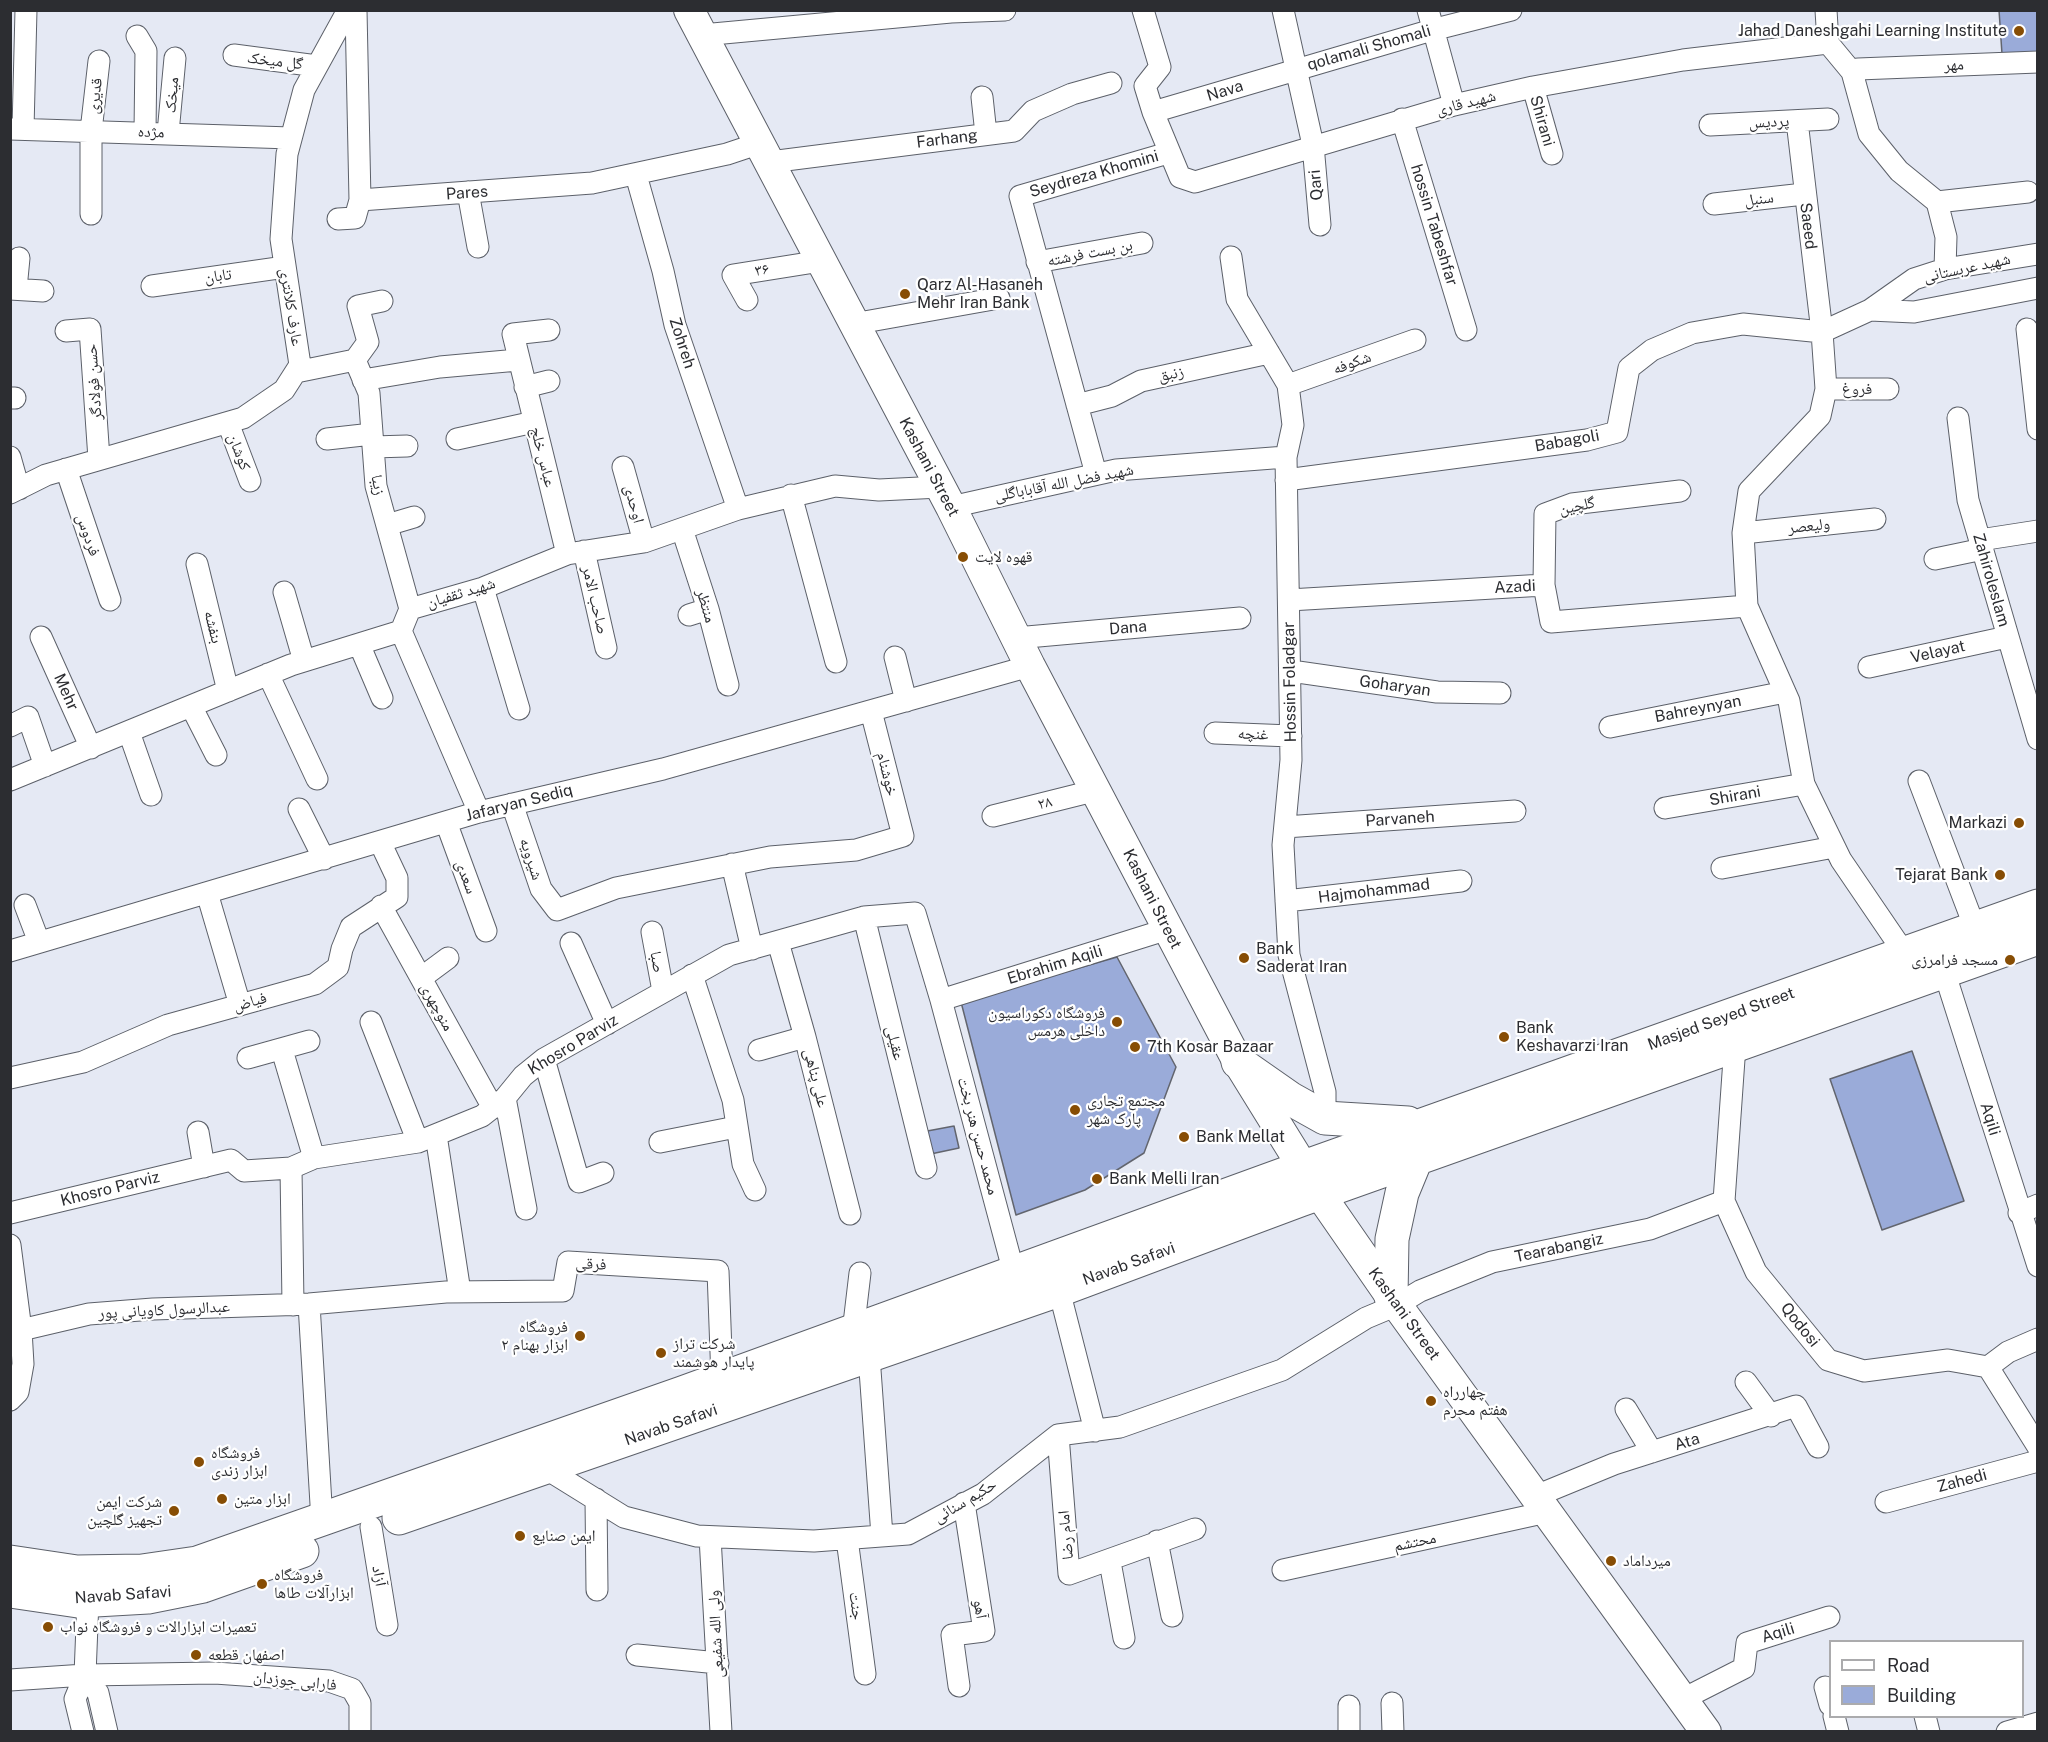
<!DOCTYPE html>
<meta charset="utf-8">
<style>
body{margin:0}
#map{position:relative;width:2048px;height:1742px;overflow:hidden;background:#e5e9f4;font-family:"Public Sans",sans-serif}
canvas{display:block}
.frame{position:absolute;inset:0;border:12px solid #2c2d31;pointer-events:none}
.legend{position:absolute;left:1829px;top:1640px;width:195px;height:78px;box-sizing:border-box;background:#fff;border:2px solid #ababad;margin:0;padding:8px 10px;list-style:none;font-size:18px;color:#2c2d31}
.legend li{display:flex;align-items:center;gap:12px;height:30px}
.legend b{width:30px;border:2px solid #ababad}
</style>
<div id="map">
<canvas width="2048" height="1742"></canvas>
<div class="frame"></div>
<ul class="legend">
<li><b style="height:8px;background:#fff"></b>Road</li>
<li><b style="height:16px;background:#9aabd9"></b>Building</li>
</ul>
</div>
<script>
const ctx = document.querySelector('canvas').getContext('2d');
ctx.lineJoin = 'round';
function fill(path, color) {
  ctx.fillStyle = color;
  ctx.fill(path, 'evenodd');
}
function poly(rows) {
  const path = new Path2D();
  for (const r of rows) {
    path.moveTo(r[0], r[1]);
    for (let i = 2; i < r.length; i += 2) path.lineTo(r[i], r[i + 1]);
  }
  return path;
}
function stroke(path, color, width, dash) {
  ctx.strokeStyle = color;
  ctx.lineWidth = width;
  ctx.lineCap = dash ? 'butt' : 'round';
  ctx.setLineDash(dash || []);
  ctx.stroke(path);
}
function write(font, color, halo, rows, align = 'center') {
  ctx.font = font + ' "Public Sans","Noto Naskh Arabic",sans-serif';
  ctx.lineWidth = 4.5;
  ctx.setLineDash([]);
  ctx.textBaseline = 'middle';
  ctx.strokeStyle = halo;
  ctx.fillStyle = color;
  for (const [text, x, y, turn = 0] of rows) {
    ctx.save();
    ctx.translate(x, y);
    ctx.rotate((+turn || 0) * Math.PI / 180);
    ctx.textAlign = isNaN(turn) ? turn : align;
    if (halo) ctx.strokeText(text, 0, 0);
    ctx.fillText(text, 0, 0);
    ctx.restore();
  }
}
const building = poly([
 [1999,10,2038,10,2038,52,2002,54,1999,10],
 [1117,957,1176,1067,1144,1153,1085,1190,1016,1215,961,1002,1117,957],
 [1912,1051,1964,1201,1882,1230,1830,1079,1912,1051],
 [954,1126,959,1148,926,1155,922,1132,954,1126]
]);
const minor = poly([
 [356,10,360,200,592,183,727,154,760,143],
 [1143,10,1160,67,1145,86,1153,112,1180,177,1195,182,1454,105,1533,87,1683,60,1828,43],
 [1283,10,1313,145,1320,225],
 [1428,10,1454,105],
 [1826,10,1828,43,1852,72,1869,134,1899,171,1937,202,1946,237,1945,269],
 [702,35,951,12,1005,10],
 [137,36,146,51,145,132],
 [234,55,317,66],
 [1852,72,1858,69,2038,62],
 [1533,87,1552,154],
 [982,97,986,134],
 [1153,112,1432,30,1511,10],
 [1402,119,1466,330],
 [1797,121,1822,332,1826,389,1820,416,1749,491,1743,533,1747,606,1789,701,1804,784,1841,860,1905,954],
 [1710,125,1828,119],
 [10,129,291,138],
 [23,129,26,10],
 [168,133,175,58],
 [770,162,1014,131,1033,111,1072,94,1111,83],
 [636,175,663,271,675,325,738,509],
 [468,192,478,247],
 [1937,202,2028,192],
 [1714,204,1804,194],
 [91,214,91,131,99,61],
 [338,219,355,218,360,200],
 [1231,257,1237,299,1288,385,1293,425,1286,457,1291,760,1283,845,1289,955,1325,1092,1325,1118],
 [1037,262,1142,243],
 [152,286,285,267],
 [10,289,43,291],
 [16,289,19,258],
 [747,300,733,275,821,261],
 [1870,310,1914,312,2038,288],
 [853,324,999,298],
 [2027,329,2038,429],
 [549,330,513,334,567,554],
 [66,331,90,329,99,459],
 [355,360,369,393,376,486,410,609],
 [296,372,355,360,368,342,358,306,382,301],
 [363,380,440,367,518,360],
 [1288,385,1415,340],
 [525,387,549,381],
 [1826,389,1888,389],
 [10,398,15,398],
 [1077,405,1112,396,1141,381,1269,353],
 [1958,418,1968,500,2038,739],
 [228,423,250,481],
 [327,439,372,434],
 [457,439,534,422],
 [373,447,407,446],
 [10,457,19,489],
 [623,467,644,542],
 [66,469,110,600],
 [1096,474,1020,196,1168,153],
 [1286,480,1587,440,1617,432,1629,368,1652,350,1692,333,1743,324,1822,332,1870,310,1914,279,1945,269,2038,254],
 [10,493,46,475,243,418,284,390,300,365,281,239,287,154,304,90,348,10],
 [791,495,836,662],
 [951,507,1116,470,1286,457],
 [387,525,414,517],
 [682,529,708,609,728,685],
 [1743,533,1875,519],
 [1980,540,2038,531],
 [584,551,606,648],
 [1935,559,1983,549],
 [197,564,228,691],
 [1544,585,1545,514,1572,504,1680,491],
 [483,588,519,709],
 [284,592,304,661],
 [1289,600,1544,585,1551,622,1747,606],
 [689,615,708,609],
 [401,631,479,812],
 [41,637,91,748],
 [1016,638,1240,618],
 [359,644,382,698],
 [895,657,906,701],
 [1869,667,2007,637],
 [1291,671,1437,692,1500,693],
 [268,674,317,779],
 [191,706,216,755],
 [10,726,28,717,45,766],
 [1610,727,1785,692],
 [129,732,151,795],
 [1215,733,1291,736],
 [10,780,291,665,401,631,410,609,483,588,567,554,644,542,738,509,835,486,879,490,940,487],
 [1919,781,1975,928],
 [512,804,541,889,557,910,616,888,770,857,856,850,903,836,871,711],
 [1665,808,1804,784],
 [299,809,324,859],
 [993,816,1097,790],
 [446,822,486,931],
 [1285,827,1515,811],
 [732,864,752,949],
 [1722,868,1834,847],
 [207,893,240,1005],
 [1286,901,1461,881],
 [25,905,39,942],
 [381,906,493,1108],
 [864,917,926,1168],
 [652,932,663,991],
 [778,942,805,1037,850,1214],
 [571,943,607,1024],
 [10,951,479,812,663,769,1030,666],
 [1944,971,2038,1266],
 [692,975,733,1100,743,1164,755,1190],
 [421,978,448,958],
 [941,1000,1168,929],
 [371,1022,418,1142],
 [1735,1045,1724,1201,1756,1272,1828,1360,1864,1371,1948,1360,1988,1367,2038,1447],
 [282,1050,314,1158],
 [759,1050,805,1037],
 [248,1058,309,1041],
 [544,1059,579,1182,603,1173],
 [10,1078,83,1062,168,1025,315,984,338,967,342,949,351,927,397,897,397,878,380,842],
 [505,1098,526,1209],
 [198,1132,204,1167],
 [436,1135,460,1292],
 [660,1142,736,1127],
 [291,1168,293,1305],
 [10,1213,231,1160,244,1171,291,1168,314,1158,418,1142,482,1116,505,1098,523,1076,544,1059,729,955,864,917,915,913,941,1000,1014,1273],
 [2019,1213,2038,1205],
 [10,1245,21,1330,23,1364,18,1392,10,1400],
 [1059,1290,1095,1431],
 [309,1304,322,1521],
 [21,1330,89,1314,153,1309,309,1304,446,1292,563,1291,568,1262,718,1271,722,1379],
 [853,1332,860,1273],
 [869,1356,882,1536],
 [1988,1367,2008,1352,2038,1339],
 [1746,1382,1771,1416],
 [1626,1409,1652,1452],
 [1058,1435,1069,1574,1195,1529],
 [545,1468,624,1517,697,1536,814,1541,908,1534,983,1494,1058,1435,1120,1427,1282,1370,1366,1318,1397,1305,1420,1291,1492,1262,1650,1229,1724,1201],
 [1536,1496,1614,1464,1796,1406,1818,1447],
 [596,1499,597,1590],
 [1886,1502,2038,1461],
 [371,1527,387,1625],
 [710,1537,721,1732],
 [847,1539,865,1674],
 [1157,1541,1172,1616],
 [1110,1562,1124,1638],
 [1283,1570,1547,1512],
 [637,1655,718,1663],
 [85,1675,98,1693,107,1732],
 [10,1680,85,1675,215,1673,329,1681,352,1689,360,1703,360,1732],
 [959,1686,952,1635,984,1631,964,1503],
 [1825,1687,1830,1705],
 [1683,1699,1744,1668,1747,1643,1829,1617],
 [1392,1703,1393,1732],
 [1349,1706,1349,1732],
 [1834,1716,1838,1732],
 [1925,1716,1929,1732],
 [83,1732,75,1699,85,1675,88,1600],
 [2007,1732,2038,1723]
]);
const secondary = poly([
 [689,10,951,507,1030,666,1238,1062,1319,1193,1391,1297,1706,1732]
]);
const primary = poly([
 [1238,1062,1291,1099,1325,1118,1408,1123],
 [1391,1297,1392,1239,1402,1193,1416,1159],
 [399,1518,1059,1290,1300,1200,2038,938],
 [10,1562,77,1572,142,1571,197,1563,682,1393,1304,1167,2038,906],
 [10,1591,78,1601,148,1597,203,1586,302,1551]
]);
const markers = [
 [2019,31,6,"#874d04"],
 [905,294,6,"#874d04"],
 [963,557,6,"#874d04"],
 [2019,823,6,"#874d04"],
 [2000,875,6,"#874d04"],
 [1244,958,6,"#874d04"],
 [2010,960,6,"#874d04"],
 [1117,1022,6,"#874d04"],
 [1504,1037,6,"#874d04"],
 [1135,1047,6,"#874d04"],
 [1075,1110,6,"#874d04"],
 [1184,1137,6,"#874d04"],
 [1097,1179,6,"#874d04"],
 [580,1336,6,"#874d04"],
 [661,1353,6,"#874d04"],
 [1431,1401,6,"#874d04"],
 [199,1462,6,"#874d04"],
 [222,1499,6,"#874d04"],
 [174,1511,6,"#874d04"],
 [520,1536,6,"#874d04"],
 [1611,1561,6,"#874d04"],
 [262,1584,6,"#874d04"],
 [48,1627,6,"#874d04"],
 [196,1655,6,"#874d04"]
];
const poiNames = [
 ["Jahad Daneshgahi Learning Institute",2007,31,"right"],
 ["Qarz Al-Hasaneh",917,285],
 ["Mehr Iran Bank",917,303],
 ["قهوه لایت",975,557],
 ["Markazi",2007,823,"right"],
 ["Tejarat Bank",1988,875,"right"],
 ["Bank",1256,949],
 ["Saderat Iran",1256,967],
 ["مسجد فرامرزی",1998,960,"right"],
 ["فروشگاه دکوراسیون",1105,1013,"right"],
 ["داخلی هرمس",1105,1031,"right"],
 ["Bank",1516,1028],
 ["Keshavarzi Iran",1516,1046],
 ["7th Kosar Bazaar",1147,1047],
 ["مجتمع تجاری",1087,1101],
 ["پارک شهر",1087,1119],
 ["Bank Mellat",1196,1137],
 ["Bank Melli Iran",1109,1179],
 ["فروشگاه",568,1327,"right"],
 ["ابزار بهنام ۲",568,1345,"right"],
 ["شرکت تراز",673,1344],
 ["پایدار هوشمند",673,1362],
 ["چهارراه",1443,1392],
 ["هفتم محرم",1443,1410],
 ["فروشگاه",211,1453],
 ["ابزار زندی",211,1471],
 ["ابزار متین",234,1499],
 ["شرکت ایمن",162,1502,"right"],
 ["تجهیز گلچین",162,1520,"right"],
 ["ایمن صنایع",532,1536],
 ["میرداماد",1623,1561],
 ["فروشگاه",274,1575],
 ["ابزارآلات طاها",274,1593],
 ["تعمیرات ابزارالات و فروشگاه نواب",60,1627],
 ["اصفهان قطعه",208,1655]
];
const streetNames = [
 ["qolamali Shomali",1369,48,-16],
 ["گل میخک",275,61,7],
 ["مهر",1954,65,-2],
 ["Nava",1225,91,-17],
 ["میخک",172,95,-85],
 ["قدیری",95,96,-83],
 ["شهید قاری",1466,103,-14],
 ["Shirani",1542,121,74],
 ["پردیس",1769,122,-3],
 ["مژده",151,132,2],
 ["Farhang",947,139,-7],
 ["Seydreza Khomini",1094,174,-16],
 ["Qari",1316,185,-95],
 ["Pares",467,193,-4],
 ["سنبل",1759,199,-7],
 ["hossin Tabeshfar",1434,225,73],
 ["Saeed",1808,226,83],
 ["بن بست فرشته",1090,253,-11],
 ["شهید عربستانی",1967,268,-12],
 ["۳۶",762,270,-10],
 ["تابان",218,276,-8],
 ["عارف کلانتری",291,307,81],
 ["Zohreh",682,343,72],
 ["شکوفه",1352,363,-20],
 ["زنبق",1171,374,-12],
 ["حسن فولادگر",94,382,-94],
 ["فروغ",1857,389],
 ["Babagoli",1567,441,-10],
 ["کوشان",239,452,69],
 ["عباس خلج",543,457,76],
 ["Kashani Street",929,467,62],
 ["شهید فضل الله آقاباباگلی",1064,483,-11],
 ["زیبا",378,485,80],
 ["اوحدی",634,504,75],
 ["گلچین",1577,506,-12],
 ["ولیعصر",1809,526,-6],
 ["فردوس",88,535,71],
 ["Zahiroleslam",1991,580,74],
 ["Azadi",1515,587,-3],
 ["شهید ثقفیان",461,593,-17],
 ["صاحب الامر",595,600,77],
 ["منتظر",706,606,74],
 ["بنفشه",213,627,76],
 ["Dana",1128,628,-5],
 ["Velayat",1938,652,-13],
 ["Hossin Foladgar",1290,682,-91],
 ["Goharyan",1395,686,8],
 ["Mehr",66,692,66],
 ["Bahreynyan",1698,709,-11],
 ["غنچه",1253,734,2],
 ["خوشنام",887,774,76],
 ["Shirani",1735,796,-10],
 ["Jafaryan Sediq",519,803,-14],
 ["۲۸",1045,803,-13],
 ["Parvaneh",1400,819,-4],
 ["شیرویه",531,859,72],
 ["سعدی",466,877,70],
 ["Hajmohammad",1374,891,-7],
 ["Kashani Street",1152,899,63],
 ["صبا",657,962,80],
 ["Ebrahim Aqili",1055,965,-17],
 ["فیاض",250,1002,-16],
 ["منوچهری",437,1007,61],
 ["Masjed Seyed Street",1721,1019,-20],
 ["عقیلی",895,1043,76],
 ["Khosro Parviz",573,1045,-31],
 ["علی پناهی",816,1078,76],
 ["Aqili",1990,1119,73],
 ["محمد حسن هنر بخت",978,1136,75],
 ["Khosro Parviz",110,1189,-14],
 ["Tearabangiz",1559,1248,-12],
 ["فرقی",591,1264,3],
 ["Navab Safavi",1129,1264,-20],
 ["عبدالرسول کاویانی پور",164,1310,-3],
 ["Kashani Street",1404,1314,54],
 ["Qodosi",1800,1325,51],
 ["Navab Safavi",671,1425,-19],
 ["Ata",1687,1442,-17],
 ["Zahedi",1962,1481,-15],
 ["حکیم سنائی",965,1501,-31],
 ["امام رضا",1066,1535,-95],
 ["محتشم",1415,1542,-12],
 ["آزاد",379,1576,80],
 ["Navab Safavi",123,1595,-4],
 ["جنت",856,1606,82],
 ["آهو",980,1609,81],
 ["Aqili",1778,1633,-17],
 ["ولی الله شفیعی",716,1634,-93],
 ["فارابی جوزدان",295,1681,6]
];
fill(building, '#9aabd9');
stroke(building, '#62656e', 1.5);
stroke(minor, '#5c6069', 23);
stroke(secondary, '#5c6069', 32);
stroke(primary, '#5c6069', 35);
stroke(minor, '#fff', 21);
stroke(secondary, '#fff', 30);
stroke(primary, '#fff', 33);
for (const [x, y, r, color] of markers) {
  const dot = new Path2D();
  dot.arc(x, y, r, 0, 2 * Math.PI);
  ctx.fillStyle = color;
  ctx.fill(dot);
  stroke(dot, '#fff', 2);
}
write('16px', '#2c2d31', '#fff', poiNames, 'left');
write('16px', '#2c2d31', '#fff', streetNames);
</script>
